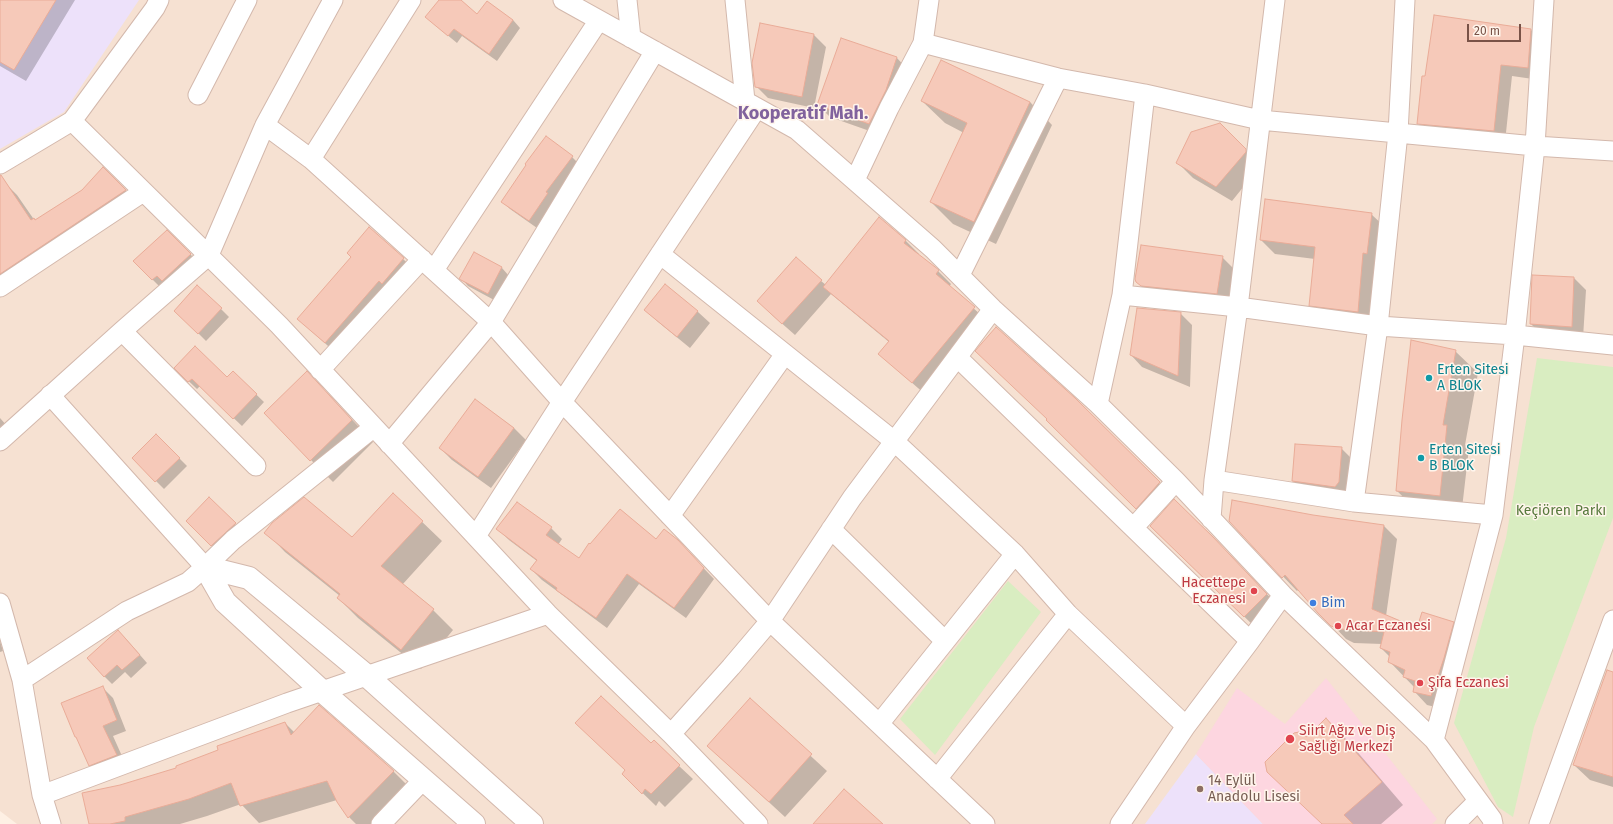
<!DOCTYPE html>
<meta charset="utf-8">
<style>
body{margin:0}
#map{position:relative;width:1613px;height:824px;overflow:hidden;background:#fef0e4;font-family:"Fira Sans",sans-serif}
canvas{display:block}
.scale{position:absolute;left:1467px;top:24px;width:54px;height:18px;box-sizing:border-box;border:2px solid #795247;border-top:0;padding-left:5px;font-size:12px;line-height:14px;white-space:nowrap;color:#795247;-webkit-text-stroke:3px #fff5ec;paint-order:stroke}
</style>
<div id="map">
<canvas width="1613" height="824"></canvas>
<div class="scale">20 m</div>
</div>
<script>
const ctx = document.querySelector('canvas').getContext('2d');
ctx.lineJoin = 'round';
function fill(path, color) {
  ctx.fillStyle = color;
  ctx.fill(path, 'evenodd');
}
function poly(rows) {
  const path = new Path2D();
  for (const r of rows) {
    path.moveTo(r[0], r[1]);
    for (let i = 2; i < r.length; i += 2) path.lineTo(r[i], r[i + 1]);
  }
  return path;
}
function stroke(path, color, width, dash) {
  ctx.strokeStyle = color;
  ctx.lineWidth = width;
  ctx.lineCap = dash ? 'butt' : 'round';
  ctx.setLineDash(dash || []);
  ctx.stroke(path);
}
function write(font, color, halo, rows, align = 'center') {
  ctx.font = font + ' "Fira Sans",sans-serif';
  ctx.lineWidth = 3;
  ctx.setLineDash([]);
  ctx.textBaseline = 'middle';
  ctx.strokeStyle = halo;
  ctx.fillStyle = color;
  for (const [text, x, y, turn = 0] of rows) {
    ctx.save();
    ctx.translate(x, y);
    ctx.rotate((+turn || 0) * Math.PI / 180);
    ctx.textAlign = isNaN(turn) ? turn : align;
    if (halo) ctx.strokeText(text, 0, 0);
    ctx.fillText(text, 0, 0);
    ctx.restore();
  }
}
const residential = poly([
 [0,0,1613,0,1613,824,17,824,0,811]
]);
const education = poly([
 [0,0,139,0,64,112,0,149],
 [1196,754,1263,824,1145,824]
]);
const medical = poly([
 [1326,678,1437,819,1432,824,1263,824,1196,754,1237,688,1285,724]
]);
const green = poly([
 [1537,358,1613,367,1613,518,1534,727,1513,817,1498,807,1454,723,1506,538],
 [1008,581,1041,612,935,755,900,719]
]);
const shadow = poly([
 [0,0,75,0,26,81,0,66],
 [440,0,459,0,477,15,513,20,520,28,497,61,462,36,457,43,434,24],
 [761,24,814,35,826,47,814,108,768,98,756,86],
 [1531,30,1543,42,1540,80,1512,76,1505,142,1429,135,1418,123],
 [842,39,897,58,908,70,881,135,830,117,818,105],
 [922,101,1030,102,1052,125,996,244,953,224,931,202,964,133,945,123],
 [1219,124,1261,165,1232,201,1193,178,1177,162],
 [572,157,580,165,554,200,556,202,537,228,510,209,502,201],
 [103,169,134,199,0,290,0,192,8,186,17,195,35,221,83,190],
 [1371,214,1386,228,1372,326,1325,320,1311,305,1315,259,1275,254,1261,240],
 [879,219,906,241,919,254,918,255,938,271,951,284,949,287,988,321,926,395,879,354,889,342,831,294,795,335,770,313,821,281,826,285],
 [167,231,206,270,178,296,173,291,168,295,134,261],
 [474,253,502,268,509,276,496,301,468,286,461,278],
 [1222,257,1234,269,1229,305,1149,294,1137,282],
 [403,259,415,270,337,354,298,319],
 [1574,278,1586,290,1583,338,1543,336,1531,324],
 [665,285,698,312,710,323,690,348,657,321,645,310],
 [221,309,229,317,206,341,183,318],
 [1180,313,1192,325,1190,387,1142,367,1131,355],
 [1455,351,1478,373,1465,445,1469,448,1461,517,1420,513,1397,491],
 [175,368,227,378,233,372,264,402,242,426,200,386,197,389],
 [329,395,373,442,333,482,311,460],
 [1074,399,1173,497,1150,522,1047,420],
 [475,400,514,428,526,440,491,488,452,460,440,448],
 [0,418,7,426,0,433],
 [156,435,187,466,164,489,133,458],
 [1341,448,1353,460,1350,494,1305,493,1293,481],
 [393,494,442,541,402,585,433,610,453,630,421,669,358,618,338,598,340,596,285,552,266,532,352,538],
 [209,499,243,532,220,553,187,521],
 [1312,516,1384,526,1397,539,1386,616,1417,629,1453,622,1467,636,1444,709,1427,705,1414,691,1415,688,1389,661,1390,657,1381,648,1382,644,1354,643,1346,639,1299,589,1297,591,1230,521],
 [551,528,562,539,558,545,579,559,657,540,688,552,714,579,686,618,639,584,607,628,542,580,531,569,537,561,509,540,498,529],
 [1167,541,1229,554,1282,610,1260,632],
 [126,639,147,663,131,678,125,672,112,684,104,676],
 [0,641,3,651,0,652],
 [1613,673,1613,787,1590,780,1574,765],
 [102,687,113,698,126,731,113,736,126,765,100,775,90,765],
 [750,700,827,771,785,817,708,746],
 [1326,719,1348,741,1403,805,1381,824,1323,824,1307,738],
 [285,723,295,733,393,771,411,789,378,824,356,824,349,817,337,800,259,823,241,804,207,816,180,824,90,824,120,786,178,769],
 [651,745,679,766,693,779,665,807,659,801,656,806,623,774]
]);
const building = poly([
 [0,0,56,0,14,70,0,62,0,0],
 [439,0,461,0,477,14,487,1,513,20,489,54,454,29,448,36,425,17,439,0],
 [1434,15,1531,29,1528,68,1501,65,1494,131,1417,124,1422,76,1425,76,1434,15],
 [760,23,814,34,802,97,755,87,752,63,760,23],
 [841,38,897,57,886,90,869,124,817,105,841,38],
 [941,60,1030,102,974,222,930,202,967,123,921,101,941,60],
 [1220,123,1246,149,1246,152,1216,187,1176,163,1191,132,1220,123],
 [546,136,573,156,546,192,548,193,529,221,501,202,526,165,525,164,546,136],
 [103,167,126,190,0,274,0,175,1,175,31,220,34,218,35,220,82,190,103,167],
 [1265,199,1372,213,1367,254,1363,253,1358,312,1309,306,1315,247,1260,240,1265,199],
 [879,217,906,240,904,243,939,270,936,274,975,307,912,383,878,354,889,341,823,287,879,217],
 [369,227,404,258,382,284,379,281,325,343,297,319,351,257,347,253,369,227],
 [167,230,191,254,162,281,157,276,152,280,133,261,167,230],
 [1141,245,1223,256,1217,294,1141,286,1136,282,1135,279,1141,245],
 [474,252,502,267,488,294,459,279,474,252],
 [796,257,822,280,782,324,757,301,796,257],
 [1532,275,1574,277,1572,327,1530,324,1532,275],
 [665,284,698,311,677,337,644,310,665,284],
 [197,285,222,308,198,334,174,311,197,285],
 [1137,308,1181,312,1178,376,1130,355,1137,308],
 [996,327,1075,398,1160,482,1136,509,1046,420,1047,419,975,351,996,327],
 [1411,340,1456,350,1443,425,1447,425,1440,496,1396,491,1402,420,1411,340],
 [195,346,227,377,233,371,257,394,233,419,192,379,188,382,174,368,195,346],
 [307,371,352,420,310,461,264,413,307,371],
 [475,399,514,428,478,477,439,448,475,399],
 [156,434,180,458,155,482,132,458,156,434],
 [1295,444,1342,447,1339,482,1335,487,1292,481,1295,444],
 [393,493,423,521,381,566,434,609,401,650,337,598,340,594,264,533,272,523,304,497,352,537,393,493],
 [209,497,236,523,211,546,186,521,209,497],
 [1174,499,1213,537,1267,594,1244,617,1150,526,1174,499],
 [1232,500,1313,515,1384,525,1372,609,1417,628,1422,612,1454,622,1444,658,1431,696,1413,692,1415,681,1403,677,1405,670,1388,662,1390,652,1380,648,1384,632,1339,629,1331,626,1318,613,1285,575,1282,578,1229,521,1232,500],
 [517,502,552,527,546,535,579,558,589,543,590,544,620,509,656,539,664,529,678,540,704,568,674,608,627,574,596,618,556,590,557,588,530,569,537,560,496,529,517,502],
 [118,630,140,655,122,670,117,665,104,677,87,658,118,630],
 [1607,670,1613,672,1613,777,1573,765,1607,670],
 [103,686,117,720,103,726,117,755,89,766,76,737,75,737,61,703,103,686],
 [601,696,651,743,654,740,680,765,651,794,645,789,642,794,622,774,625,770,575,723,601,696],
 [750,698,812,754,769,802,707,746,750,698],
 [319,705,394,771,348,818,337,802,327,781,240,806,231,783,189,799,125,817,125,821,110,824,89,824,82,793,120,785,176,768,176,766,218,750,217,746,285,722,291,735,319,705],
 [1326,718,1382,782,1344,815,1353,824,1322,824,1267,772,1265,762,1294,733,1299,732,1307,737,1326,718],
 [844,789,883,824,813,824,844,789]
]);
const minor = poly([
 [563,0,797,130,933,249,993,309,1098,404,1176,481,1283,595,1434,740,1492,819,1493,824],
 [627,0,631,38],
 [735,0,745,101],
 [923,43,1058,78,1145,94,1260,120,1535,146,1613,151],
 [198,95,247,0],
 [72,121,279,325,548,614,671,734,758,824],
 [265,125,311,159,491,322,562,402,770,621,985,824],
 [311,159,411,0],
 [0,164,72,121,155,8,159,0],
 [855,180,889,108,923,43,929,0],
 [660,254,894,441,1015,554,1068,614,1186,726],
 [434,270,599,20],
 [960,275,1058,78],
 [0,287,143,192],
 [1122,295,1238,307,1378,326,1515,335,1613,345],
 [122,331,256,466],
 [957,357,1250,641],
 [320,370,422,259],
 [50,395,205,567],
 [1098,404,1122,295,1145,94],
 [0,441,122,331,209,255,265,125,333,0],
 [389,444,491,322,655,51],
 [1214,480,1354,502,1493,515],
 [1354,502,1378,326,1398,133,1405,0],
 [670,516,785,354],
 [1211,519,1214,480,1238,307,1275,0],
 [1134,527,1176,481],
 [831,529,945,641],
 [476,536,562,402,757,108],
 [0,603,22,680,42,795,51,824],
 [22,680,127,611,188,582,205,567,233,540,374,427],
 [879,724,1015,554],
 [671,734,731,667,770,621,852,498,993,309],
 [1434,740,1493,515,1515,335,1535,146,1544,0],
 [937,779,1068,614],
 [42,795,287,703,548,614],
 [381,824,423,780],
 [1120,824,1186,726,1250,641,1283,595],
 [1455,824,1478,801],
 [1539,824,1613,620]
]);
const tertiary = poly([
 [474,824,322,691,225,602,205,567,249,578,367,676,532,824]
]);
const markers = [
 [1429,378,4,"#0f9aa8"],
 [1421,458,4,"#0f9aa8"],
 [1254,591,4,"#e0444e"],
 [1313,603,4,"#3f7fe0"],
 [1338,626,4,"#e0444e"],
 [1420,683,4,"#e0444e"],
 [1290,739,5,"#e0444e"],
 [1200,789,4,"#8d6e63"]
];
const cultureNames = [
 ["Erten Sitesi",1437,370],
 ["A BLOK",1437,386],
 ["Erten Sitesi",1429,450],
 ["B BLOK",1429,466]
];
const parkNames = [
 ["Keçiören Parkı",1561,511]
];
const healthNames = [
 ["Hacettepe",1246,583,"right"],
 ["Eczanesi",1246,599,"right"],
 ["Acar Eczanesi",1346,626],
 ["Şifa Eczanesi",1428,683],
 ["Siirt Ağız ve Diş",1299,731],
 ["Sağlığı Merkezi",1299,747]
];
const shopNames = [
 ["Bim",1321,603]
];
const educationNames = [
 ["14 Eylül",1208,781],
 ["Anadolu Lisesi",1208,797]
];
const districtNames = [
 ["Kooperatif Mah.",803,114]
];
fill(residential, '#f6e1d2');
fill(education, '#ede1fa');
fill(medical, '#fdd6e0');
fill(green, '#d9edc1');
fill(shadow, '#0003');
fill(building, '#f6c9b9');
stroke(building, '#eaac98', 1);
stroke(minor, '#d3b8ac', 21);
stroke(tertiary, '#d3b8ac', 24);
stroke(minor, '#fff', 19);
stroke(tertiary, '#fff', 22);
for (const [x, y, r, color] of markers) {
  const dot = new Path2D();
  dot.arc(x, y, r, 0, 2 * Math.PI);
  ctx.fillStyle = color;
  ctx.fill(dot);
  stroke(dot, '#fff5ec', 1.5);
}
write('14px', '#0d838f', '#fff5ec', cultureNames, 'left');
write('14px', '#577a3c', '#fff5ec', parkNames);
write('14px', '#be3a42', '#fff5ec', healthNames, 'left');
write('14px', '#366cbe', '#fff5ec', shopNames, 'left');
write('14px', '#785e54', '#fff5ec', educationNames, 'left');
write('bold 18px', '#81629d', '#fff5ec', districtNames);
</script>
